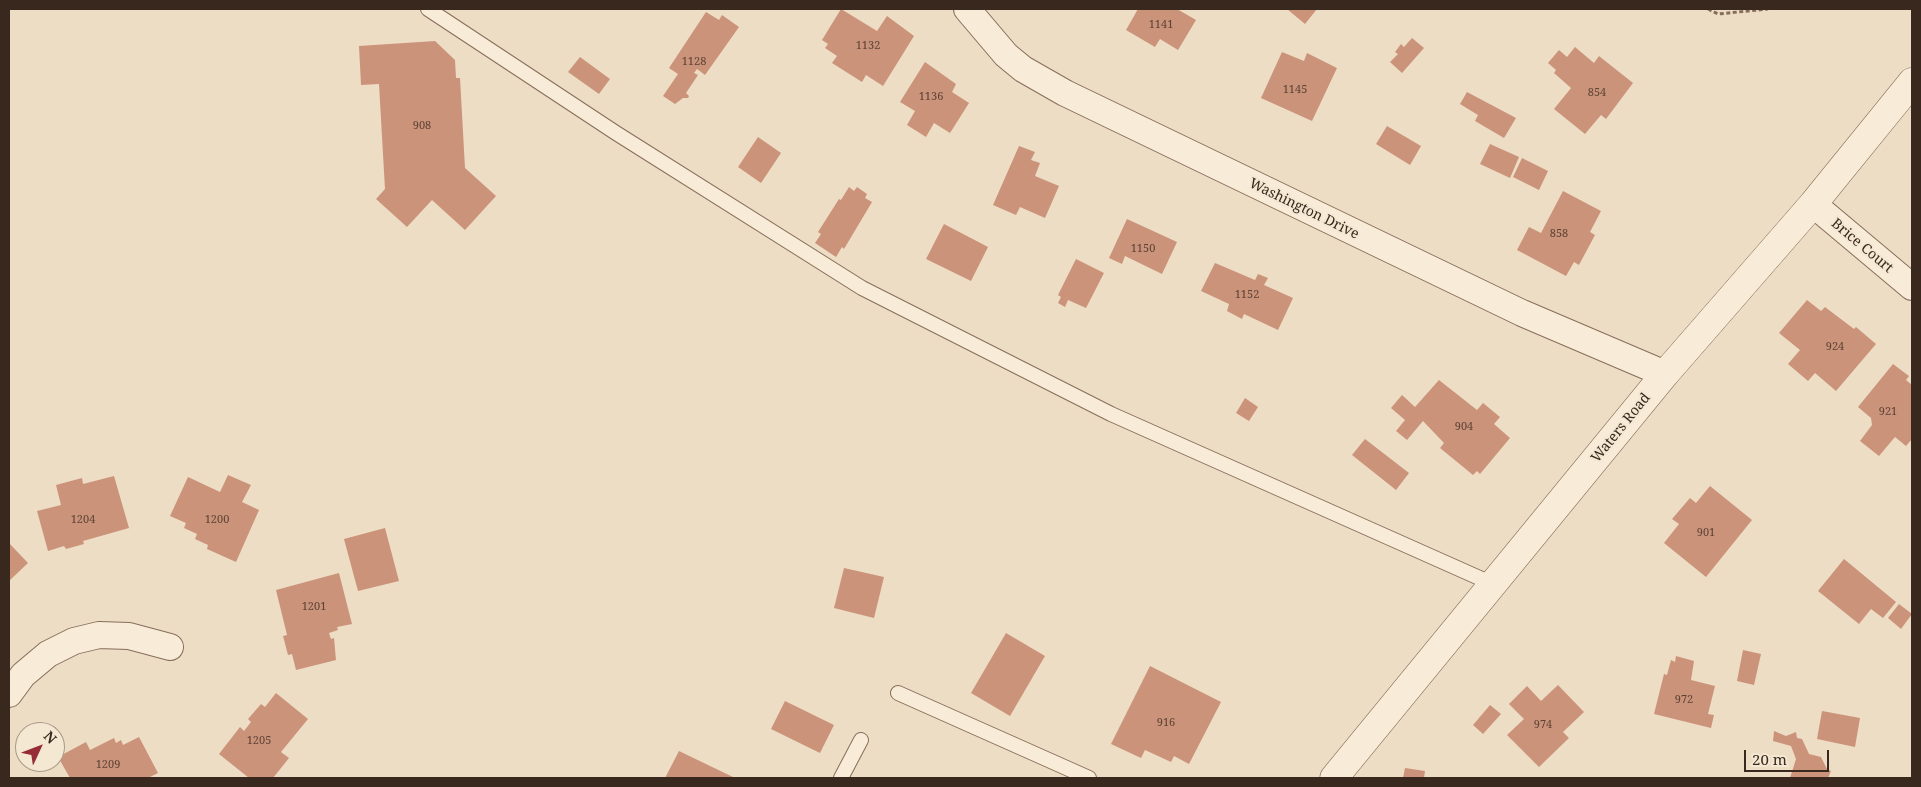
<!DOCTYPE html>
<style>
body{margin:0}
#map{position:relative;width:1921px;height:787px;overflow:hidden;background:#edddc4;font-family:"Noto Serif",serif}
canvas{display:block}
.frame{position:absolute;inset:0;border:10px solid #38281e;pointer-events:none}
.north{position:absolute;left:15px;top:722px;width:50px;height:50px;box-sizing:border-box;background:#f5e8d3;border:1px solid #a99b8b;border-radius:50%;rotate:47deg;font-size:14px;font-weight:700;line-height:20px;text-align:center;color:#38281e}
.north::after{content:'';display:block;margin:auto;width:18px;height:22px;background:#952c37;clip-path:polygon(50% 0,100% 100%,50% 72%,0 100%)}
.scale{position:absolute;left:1744px;top:750px;width:85px;height:22px;box-sizing:border-box;border:2px solid #38281e;border-top:0;padding-left:6px;font-size:15px;line-height:18px;white-space:nowrap;color:#38281e;-webkit-text-stroke:4px #f5e8d3;paint-order:stroke}
</style>
<div id="map">
<canvas width="1921" height="787"></canvas>
<div class="frame"></div>
<div class="north">N</div>
<div class="scale">20 m</div>
</div>
<script>
const ctx = document.querySelector('canvas').getContext('2d');
ctx.lineJoin = 'round';
function fill(path, color) {
  ctx.fillStyle = color;
  ctx.fill(path, 'evenodd');
}
function poly(rows) {
  const path = new Path2D();
  for (const r of rows) {
    path.moveTo(r[0], r[1]);
    for (let i = 2; i < r.length; i += 2) path.lineTo(r[i], r[i + 1]);
  }
  return path;
}
function stroke(path, color, width, dash) {
  ctx.strokeStyle = color;
  ctx.lineWidth = width;
  ctx.lineCap = dash ? 'butt' : 'round';
  ctx.setLineDash(dash || []);
  ctx.stroke(path);
}
function write(font, color, halo, rows, align = 'center') {
  ctx.font = font + ' "Noto Serif",serif';
  ctx.lineWidth = 4;
  ctx.setLineDash([]);
  ctx.textBaseline = 'middle';
  ctx.strokeStyle = halo;
  ctx.fillStyle = color;
  for (const [text, x, y, turn = 0] of rows) {
    ctx.save();
    ctx.translate(x, y);
    ctx.rotate((+turn || 0) * Math.PI / 180);
    ctx.textAlign = isNaN(turn) ? turn : align;
    if (halo) ctx.strokeText(text, 0, 0);
    ctx.fillText(text, 0, 0);
    ctx.restore();
  }
}
const building = poly([
 [841,9,877,31,887,16,914,36,883,86,866,75,862,82,832,63,837,56,825,48,828,44,822,40],
 [1138,9,1177,9,1196,20,1178,50,1160,39,1155,47,1126,30],
 [1287,9,1317,9,1305,24],
 [706,12,719,20,722,15,739,27,705,75,697,69,694,73,698,75,686,93,689,96,688,98,683,98,675,104,663,96,678,74,669,68],
 [1412,38,1424,48,1402,73,1390,62,1398,54,1395,52,1401,44,1404,47],
 [435,41,455,60,456,78,460,78,465,168,496,196,465,230,432,200,407,227,376,199,385,189,379,84,361,85,359,46],
 [1575,47,1594,63,1599,56,1633,83,1606,119,1601,115,1585,134,1554,109,1571,88,1554,73,1556,70,1548,63,1559,50,1567,57],
 [1282,52,1304,61,1307,53,1337,68,1312,121,1261,98],
 [580,57,610,79,599,94,568,72],
 [925,62,956,84,952,92,969,103,950,133,934,123,926,137,907,125,915,111,900,102],
 [1467,92,1516,118,1504,138,1475,121,1478,115,1460,104],
 [1387,126,1421,146,1410,165,1376,144],
 [758,137,781,153,761,183,738,167],
 [1490,144,1519,157,1510,178,1480,164],
 [1019,146,1035,152,1031,160,1040,163,1035,176,1059,186,1045,218,1020,207,1016,215,993,205],
 [1522,158,1548,171,1539,190,1513,177],
 [849,187,854,191,857,187,867,194,865,198,872,202,844,249,842,247,836,257,815,243,821,234,818,232,839,199,841,200],
 [1563,191,1601,211,1590,232,1595,235,1579,265,1574,262,1566,276,1517,250,1529,227,1541,233],
 [1127,219,1177,242,1162,274,1125,256,1122,264,1109,258],
 [944,224,988,247,971,281,926,259],
 [1076,259,1104,273,1086,308,1068,300,1065,307,1058,303,1061,297,1058,295],
 [1215,263,1255,280,1258,274,1268,278,1264,285,1293,298,1278,330,1244,314,1242,319,1227,311,1229,304,1201,291],
 [1807,300,1821,311,1825,307,1854,329,1856,327,1876,344,1836,391,1815,373,1808,381,1788,364,1800,350,1779,333],
 [1893,364,1909,376,1906,380,1912,385,1912,439,1906,446,1895,437,1879,456,1860,441,1872,425,1871,418,1858,407],
 [1439,380,1477,410,1483,403,1500,417,1494,424,1510,438,1480,474,1477,471,1473,475,1440,448,1444,443,1423,421,1407,440,1396,431,1405,420,1391,408,1402,395,1415,407],
 [1245,398,1258,407,1249,421,1236,413],
 [1365,439,1409,473,1396,490,1352,455],
 [228,475,251,485,242,502,259,510,236,562,207,549,208,545,195,539,197,534,184,528,186,523,170,516,188,477,220,492],
 [114,476,129,528,83,541,84,544,66,549,64,546,48,551,37,511,61,505,56,485,82,478,83,484],
 [1710,486,1752,520,1706,577,1664,543,1679,524,1672,519,1690,498,1696,503],
 [385,528,399,581,358,591,344,539],
 [9,543,28,563,9,581],
 [1844,559,1896,602,1883,618,1871,609,1859,624,1818,591],
 [844,568,884,577,874,618,834,608],
 [339,573,352,624,337,627,338,630,329,633,331,639,334,638,336,660,296,670,292,654,288,655,283,636,287,635,276,590],
 [1899,604,1912,614,1901,629,1888,618],
 [1006,633,1045,656,1010,716,971,693],
 [1743,650,1761,654,1754,685,1737,681],
 [1676,656,1694,661,1691,680,1715,686,1708,714,1714,715,1711,728,1654,714,1664,674,1667,675,1671,660,1675,662],
 [1150,666,1221,702,1189,764,1174,756,1171,762,1145,750,1141,758,1111,744],
 [1558,685,1584,712,1563,732,1569,738,1539,767,1507,735,1524,719,1509,704,1527,686,1541,701],
 [276,693,308,719,281,752,289,758,273,778,249,778,219,754,240,727,244,731,251,722,248,719,261,704,265,707],
 [785,701,834,725,820,753,771,729],
 [1490,705,1501,714,1483,734,1473,725],
 [1822,711,1860,718,1855,747,1817,739],
 [1774,731,1786,736,1796,732,1797,738,1802,739,1809,754,1821,757,1827,769,1831,771,1828,778,1790,778,1796,759,1791,746,1773,741],
 [139,737,158,773,148,778,70,778,58,757,86,742,90,750,114,738,116,743,121,740,123,745],
 [679,751,735,778,665,778],
 [1405,768,1425,771,1424,778,1403,778]
]);
const path = poly([
 [1708,9,1718,14,1768,9]
]);
const service = poly([
 [428,9,616,133,862,288,1111,414,1493,584],
 [898,693,1089,778],
 [841,778,861,740]
]);
const minor = poly([
 [967,9,1006,55,1023,69,1065,93,1522,313,1665,374],
 [1813,204,1912,287],
 [9,694,23,675,48,654,74,641,99,635,129,636,170,647]
]);
const tertiary = poly([
 [1334,778,1665,374,1813,204,1912,82]
]);
const numberNames = [
 ["1141",1161,25],
 ["1132",868,46],
 ["1128",694,62],
 ["1145",1295,90],
 ["854",1597,93],
 ["1136",931,97],
 ["908",422,126],
 ["858",1559,234],
 ["1150",1143,249],
 ["1152",1247,295],
 ["924",1835,347],
 ["921",1888,412],
 ["904",1464,427],
 ["1204",83,520],
 ["1200",217,520],
 ["901",1706,533],
 ["1201",314,607],
 ["972",1684,700],
 ["916",1166,723],
 ["974",1543,725],
 ["1205",259,741],
 ["1209",108,765]
];
const streetNames = [
 ["Washington Drive",1304,209,26],
 ["Brice Court",1862,246,40],
 ["Waters Road",1621,428,-51]
];
fill(building, '#cb937a');
stroke(service, '#876e5b', 16);
stroke(minor, '#876e5b', 28);
stroke(tertiary, '#876e5b', 29);
stroke(path, '#876e5b', 3, [4, 2.5]);
stroke(service, '#f8ebd7', 14);
stroke(minor, '#f8ebd7', 26);
stroke(tertiary, '#f8ebd7', 28);
write('11px', '#5d4335', null, numberNames);
write('14px', '#38281e', '#f5e8d3', streetNames);
</script>
